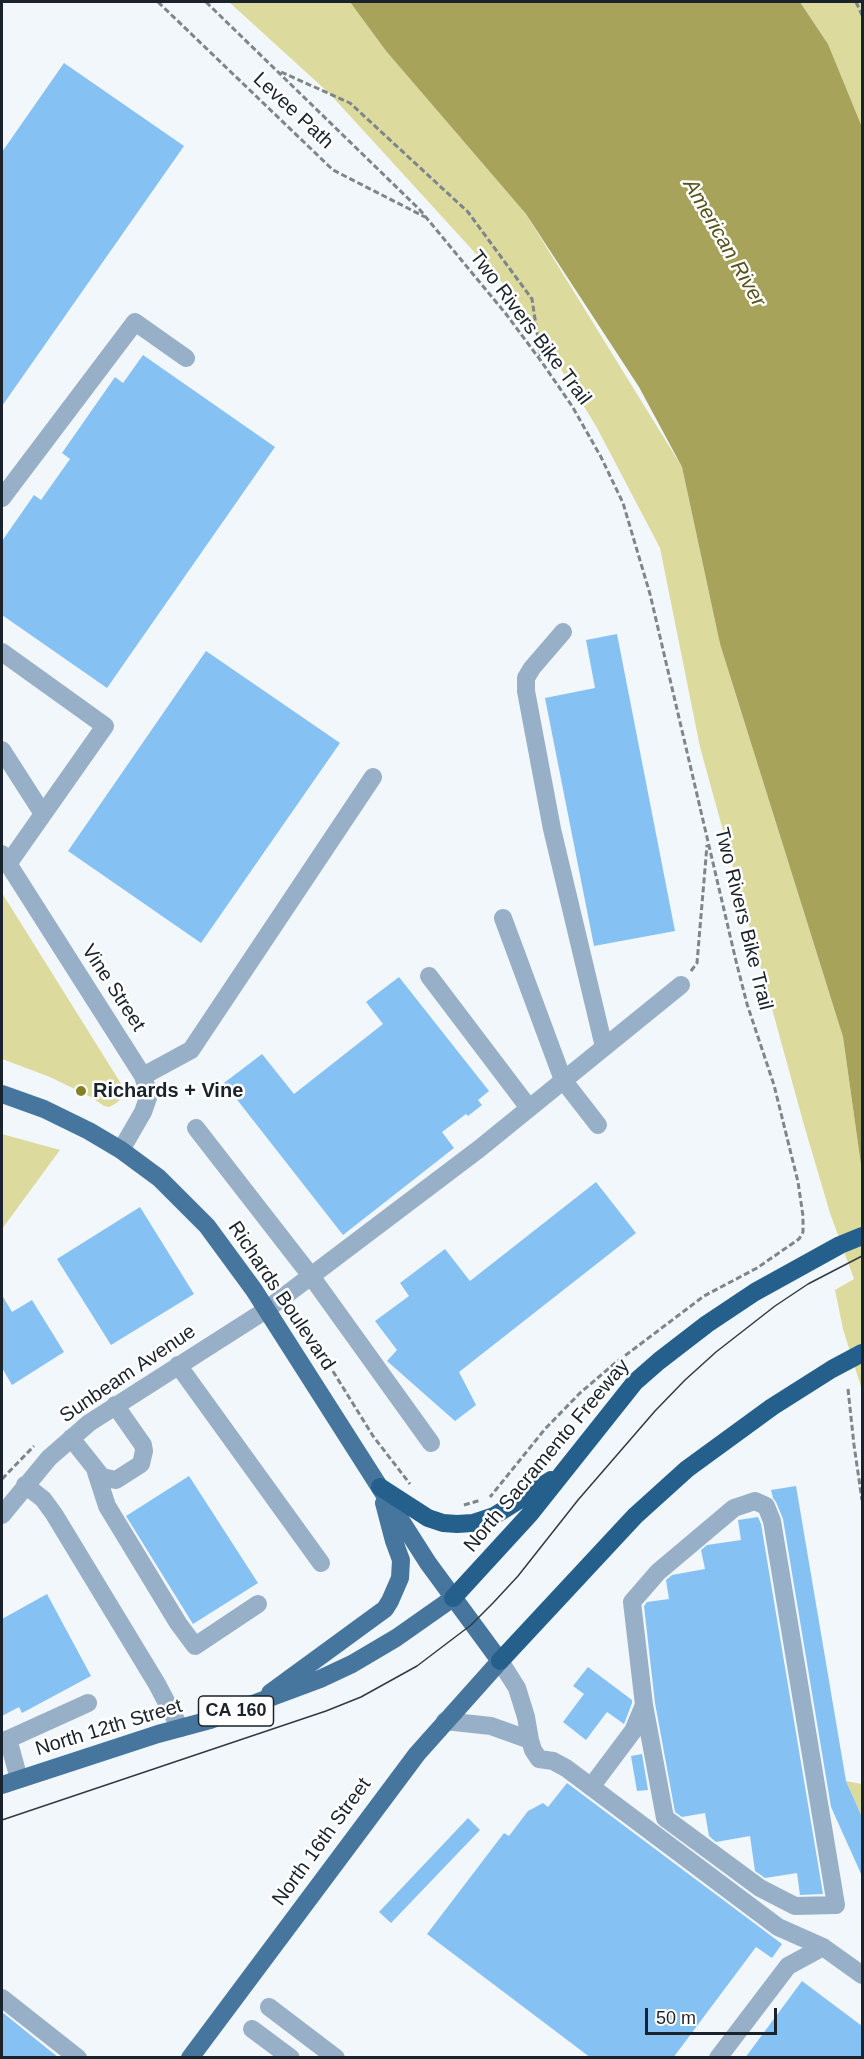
<!DOCTYPE html>
<style>
body{margin:0}
#map{position:relative;width:864px;height:2059px;overflow:hidden;background:#f2f7fb;font-family:Arial,sans-serif}
canvas{display:block}
.frame{position:absolute;inset:0;border:3px solid #1a232b;pointer-events:none}
.scale{position:absolute;left:645px;top:2008px;width:132px;height:27px;box-sizing:border-box;border:3px solid #1a232b;border-top:0;padding-left:8px;font-size:18px;line-height:21px;white-space:nowrap;color:#1a232b;-webkit-text-stroke:4px #fff;paint-order:stroke}
</style>
<div id="map">
<canvas width="864" height="2059"></canvas>
<div class="frame"></div>
<div class="scale">50 m</div>
</div>
<script>
const ctx = document.querySelector('canvas').getContext('2d');
ctx.lineJoin = 'round';
function fill(path, color) {
  ctx.fillStyle = color;
  ctx.fill(path, 'evenodd');
}
function poly(rows) {
  const path = new Path2D();
  for (const r of rows) {
    path.moveTo(r[0], r[1]);
    for (let i = 2; i < r.length; i += 2) path.lineTo(r[i], r[i + 1]);
  }
  return path;
}
function stroke(path, color, width, dash) {
  ctx.strokeStyle = color;
  ctx.lineWidth = width;
  ctx.lineCap = dash ? 'butt' : 'round';
  ctx.setLineDash(dash || []);
  ctx.stroke(path);
}
function write(font, color, halo, rows, align = 'center') {
  ctx.font = font + ' Arial,sans-serif';
  ctx.lineWidth = 5;
  ctx.setLineDash([]);
  ctx.textBaseline = 'middle';
  ctx.strokeStyle = halo;
  ctx.fillStyle = color;
  for (const [text, x, y, turn = 0] of rows) {
    ctx.save();
    ctx.translate(x, y);
    ctx.rotate((+turn || 0) * Math.PI / 180);
    ctx.textAlign = isNaN(turn) ? turn : align;
    if (halo) ctx.strokeText(text, 0, 0);
    ctx.fillText(text, 0, 0);
    ctx.restore();
  }
}
const green = poly([
 [229,2,350,2,386,51,526,214,682,467,720,644,843,1037,862,1172,862,1390,843,1329,835,1290,854,1279,830,1213,804,1125,700,747,660,548,596,426,519,301,330,94],
 [800,2,862,2,862,127,828,44],
 [2,893,125,1090,121,1099,115,1104,109,1107,104,1106,91,1097,50,1077,2,1059],
 [2,1134,60,1150,2,1229],
 [846,1781,862,1784,862,1817]
]);
const water = poly([
 [350,2,800,2,828,44,862,127,862,1172,843,1037,720,644,682,467,639,387,526,214,386,51]
]);
const building = poly([
 [64,63,184,146,2,406,2,152],
 [143,355,275,447,107,688,2,615,2,541,34,495,41,500,70,459,62,453,115,377,123,383],
 [617,634,675,931,594,946,545,698,595,688,586,640],
 [206,651,340,743,201,943,68,851],
 [399,977,489,1091,478,1100,482,1105,468,1116,466,1114,442,1132,454,1148,343,1235,224,1083,262,1054,294,1094,383,1024,366,1002],
 [596,1182,636,1233,459,1372,476,1405,455,1421,387,1361,397,1350,375,1321,409,1296,400,1283,445,1249,470,1281],
 [140,1207,194,1294,111,1345,57,1259],
 [2,1295,12,1312,32,1300,64,1352,12,1385,2,1368],
 [189,1476,258,1583,193,1624,126,1516],
 [796,1486,846,1781,862,1817,862,1876,831,1807,783,1519,776,1502,773,1498,771,1490],
 [758,1517,761,1524,823,1894,800,1895,797,1873,765,1878,755,1871,750,1836,716,1842,709,1836,705,1813,682,1817,675,1812,655,1703,644,1606,647,1602,669,1599,666,1580,672,1575,705,1569,701,1550,707,1545,741,1540,738,1520],
 [47,1594,91,1676,22,1713,19,1707,2,1716,2,1619],
 [588,1667,632,1700,632,1703,624,1724,607,1712,586,1740,563,1722,584,1694,573,1686],
 [642,1754,648,1790,637,1791,631,1756],
 [567,1783,782,1944,772,1958,756,1947,673,2058,591,2058,427,1934,504,1833,509,1836,528,1811,543,1803,548,1807],
 [468,1818,480,1830,391,1923,379,1912],
 [802,1981,862,2026,862,2058,745,2058],
 [2,2012,59,2058,2,2058]
]);
const path = poly([
 [158,2,333,170,425,217],
 [206,2,420,210,506,314,541,361,572,406,601,457,623,503,650,594,736,961,747,1004,774,1085,798,1182,803,1216,803,1232,799,1239,757,1268,704,1296,614,1364,580,1393,545,1429,490,1497],
 [856,2,862,15],
 [281,72,350,103,468,212,532,299,541,359],
 [691,971,697,963,707,845],
 [295,1310,373,1436,410,1484],
 [848,1389,854,1445,862,1500],
 [79,1406,89,1398,126,1376],
 [2,1479,34,1446],
 [464,1505,481,1500]
]);
const minor = poly([
 [2,498,135,322,186,358],
 [563,632,532,668,526,678,526,691,552,829,604,1047],
 [2,652,105,726,8,864],
 [2,750,43,814],
 [2,854,143,1076,149,1095,143,1112,121,1150],
 [503,918,563,1080,598,1125],
 [429,976,529,1108],
 [143,1076,191,1050,373,777],
 [196,1128,311,1276,431,1443],
 [178,1365,321,1563],
 [71,1438,102,1477,116,1480,141,1464,144,1451,143,1445,115,1405],
 [96,1472,107,1506,178,1623,195,1646,258,1604],
 [25,1485,43,1499,54,1514,157,1684,180,1728],
 [2,1515,49,1458,89,1423,266,1310,479,1149,681,985],
 [500,1661,517,1688,526,1717,530,1740,533,1750,539,1759,553,1761,566,1768,778,1927,823,1947,862,1975],
 [445,1721,491,1726,530,1740],
 [8,1739,19,1779],
 [2,1742,88,1703],
 [591,1787,633,1731,644,1705,632,1602,658,1572,734,1508,755,1501,766,1506,772,1521,836,1905,795,1906,760,1888,665,1818,644,1705],
 [2,1998,78,2058],
 [269,2007,336,2058],
 [252,2029,291,2058],
 [718,2058,788,1966,823,1947]
]);
const major = poly([
 [2,1094,44,1109,89,1131,121,1150,159,1178,207,1226,254,1290,428,1563,500,1661,417,1754,190,2058],
 [270,1693,374,1617,385,1609,390,1601,400,1578,401,1560,394,1541,384,1503],
 [2,1785,158,1734,210,1720,320,1679,352,1664,396,1638,453,1598]
]);
const highway = poly([
 [380,1487,428,1518,443,1523,457,1524,473,1523,494,1516,551,1480],
 [453,1598,530,1514,635,1382,659,1361,707,1324,755,1292,840,1245,862,1236],
 [500,1661,635,1516,687,1469,772,1407,832,1369,862,1353]
]);
const tram = poly([
 [2,1820,326,1711,361,1697,417,1666,471,1625,493,1603,518,1576,578,1500,655,1411,685,1380,716,1352,775,1306,808,1284,862,1256]
]);
const markers = [
 [81,1091,6,"#868028"]
];
const shields = [
 [236,1711,75]
];
const shieldNames = [
 ["CA 160",236,1711]
];
const streetNames = [
 ["Levee Path",293,111,43],
 ["Two Rivers Bike Trail",530,328,53],
 ["Two Rivers Bike Trail",743,919,76],
 ["Vine Street",113,988,57],
 ["Richards Boulevard",281,1296,56],
 ["Sunbeam Avenue",128,1374,-34],
 ["North Sacramento Freeway",547,1456,-50],
 ["North 12th Street",109,1728,-17],
 ["North 16th Street",322,1842,-54]
];
const poiNames = [
 ["Richards + Vine",93,1091]
];
const waterNames = [
 ["American River",724,243,60]
];
fill(green, '#ddda9e');
fill(water, '#a8a35a');
fill(building, '#86c1f4');
stroke(path, '#7e858b', 3, [6, 3]);
stroke(minor, '#97b0c7', 18);
stroke(major, '#46759d', 18);
stroke(highway, '#25608d', 18);
stroke(tram, '#313a42', 1.5);
for (const [x, y, r, color] of markers) {
  const dot = new Path2D();
  dot.arc(x, y, r, 0, 2 * Math.PI);
  ctx.fillStyle = color;
  ctx.fill(dot);
  stroke(dot, '#fff', 2);
}
for (const [x, y, w] of shields) {
  const box = new Path2D();
  box.roundRect(x - w / 2, y - 15, w, 30, 4.5);
  ctx.fillStyle = '#fff';
  ctx.fill(box);
  stroke(box, '#1a232b', 1.5);
}
write('bold 18px', '#1a232b', null, shieldNames);
write('20px', '#1a232b', '#fff', streetNames);
write('bold 20px', '#1a232b', '#fff', poiNames, 'left');
write('italic 21px', '#57531c', '#fff', waterNames);
</script>
